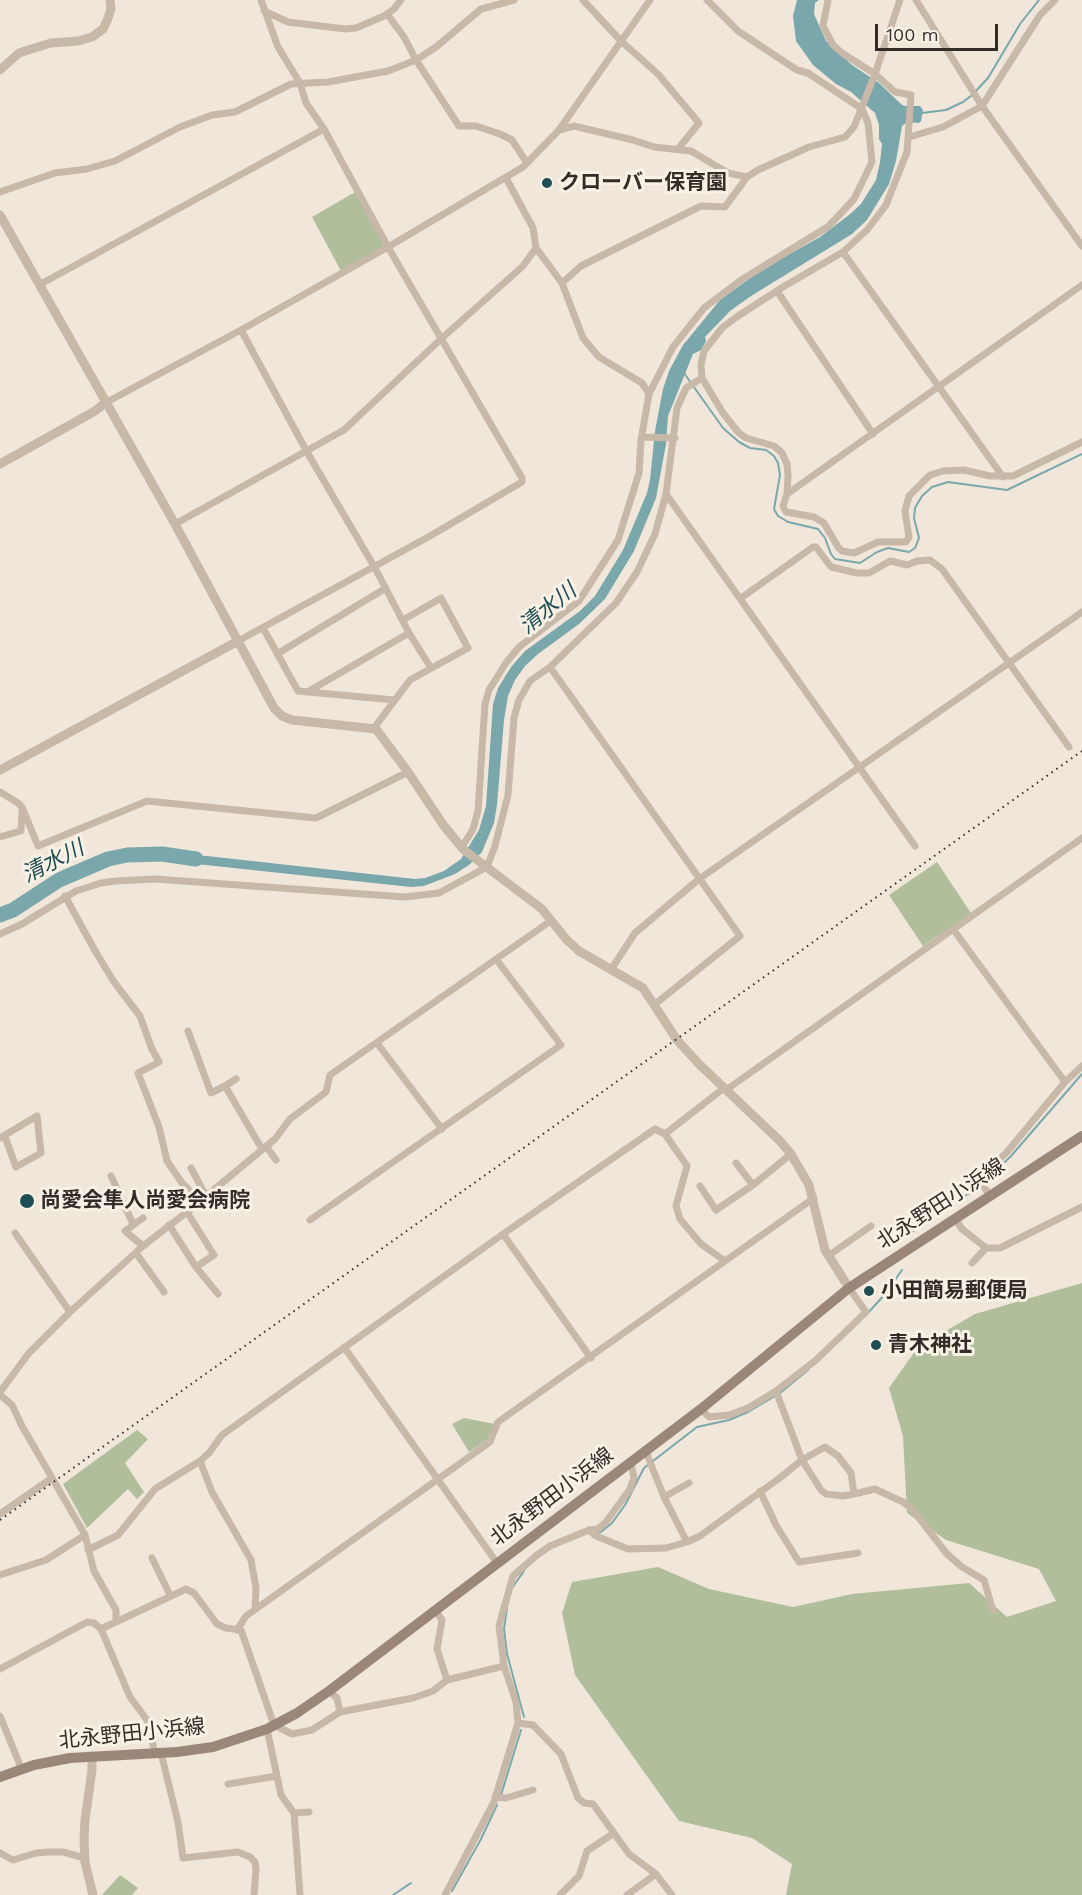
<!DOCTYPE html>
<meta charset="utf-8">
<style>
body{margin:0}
#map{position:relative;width:1082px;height:1895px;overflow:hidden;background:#f0e7da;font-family:"Work Sans",sans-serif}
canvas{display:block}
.scale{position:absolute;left:875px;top:24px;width:123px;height:27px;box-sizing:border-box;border:3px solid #342c27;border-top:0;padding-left:8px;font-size:18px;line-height:21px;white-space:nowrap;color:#342c27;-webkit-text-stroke:4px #f8f1e6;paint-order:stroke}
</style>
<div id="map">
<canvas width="1082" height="1895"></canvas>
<div class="scale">100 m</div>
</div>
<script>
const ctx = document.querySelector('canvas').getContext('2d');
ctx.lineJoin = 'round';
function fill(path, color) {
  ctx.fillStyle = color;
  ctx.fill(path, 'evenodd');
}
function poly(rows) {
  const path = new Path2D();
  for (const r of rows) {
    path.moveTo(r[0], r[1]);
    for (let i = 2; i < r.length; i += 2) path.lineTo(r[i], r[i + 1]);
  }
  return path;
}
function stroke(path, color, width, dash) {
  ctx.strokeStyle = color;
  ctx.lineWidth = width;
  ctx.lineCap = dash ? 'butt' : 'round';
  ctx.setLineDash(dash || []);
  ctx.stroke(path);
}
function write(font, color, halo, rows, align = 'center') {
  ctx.font = font + ' "Work Sans","Noto Sans JP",sans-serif';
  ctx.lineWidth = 6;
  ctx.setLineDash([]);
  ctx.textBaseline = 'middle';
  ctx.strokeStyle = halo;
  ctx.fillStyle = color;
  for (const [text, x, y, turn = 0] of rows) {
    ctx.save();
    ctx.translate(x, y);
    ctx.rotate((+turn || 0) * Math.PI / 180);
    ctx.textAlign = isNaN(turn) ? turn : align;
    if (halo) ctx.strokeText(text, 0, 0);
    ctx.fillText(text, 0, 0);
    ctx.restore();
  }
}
const green = poly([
 [357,191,388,247,341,271,312,217],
 [937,862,971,913,923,946,889,895],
 [1082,1283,1082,1895,786,1895,792,1864,752,1838,679,1821,575,1675,562,1613,572,1582,658,1567,709,1589,793,1607,852,1594,969,1583,1007,1617,1056,1601,1039,1569,946,1540,907,1513,903,1436,889,1388,918,1347,975,1314],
 [464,1418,495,1424,487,1440,469,1452,452,1424],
 [137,1430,148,1439,125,1463,144,1492,137,1499,128,1489,87,1528,63,1484],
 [120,1875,138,1888,132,1895,102,1895]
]);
const water = poly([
 [797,0,819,0,815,3,814,14,826,41,852,65,879,83,900,103,904,106,920,106,923,110,921,121,919,123,907,122,902,126,896,161,889,184,867,220,852,234,751,296,730,311,705,337,706,341,701,350,693,354,668,416,666,444,656,498,634,551,605,599,579,624,538,654,525,666,515,680,508,696,504,720,497,805,494,823,482,852,469,865,455,874,424,886,411,887,187,863,177,856,178,854,207,856,415,879,425,878,444,871,461,859,479,830,486,806,493,704,498,688,511,667,525,651,580,611,595,596,623,550,647,493,650,480,655,431,663,389,669,371,683,345,720,300,761,270,820,237,849,215,861,204,876,180,880,162,882,144,879,139,879,125,875,113,851,92,836,84,813,65,796,41,793,16]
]);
const stream = poly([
 [976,91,988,78,1020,24,1039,0],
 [922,113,946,110,963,102,972,95],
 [684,373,723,428,739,442,750,448,766,450,774,456,778,463,780,475,774,509,778,516,788,522,818,529,825,538,831,554,835,559,860,563,877,552,888,548,909,552,915,548,919,538,914,518,915,508,922,496,932,487,948,482,1007,490,1082,454],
 [908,1236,929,1216,977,1189,1011,1156,1082,1074],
 [868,1313,885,1294,902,1270],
 [780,1393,808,1370],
 [597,1533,601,1532,612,1523,625,1505,644,1468,697,1427,729,1420,748,1412,775,1396],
 [512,1588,524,1571],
 [507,1608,504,1629,507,1654,524,1717],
 [501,1795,521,1730],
 [452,1891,481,1839,497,1805],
 [393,1895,411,1883]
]);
const river = poly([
 [0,915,13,910,59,880,108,859,127,855,162,854,196,859]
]);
const minor = poly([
 [583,0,621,41,658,74,699,123,678,149],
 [828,0,823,26,833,45,842,53,875,74,895,92,911,95,907,152,886,205,867,230,843,252,783,287,738,316,722,328,704,351,701,365,702,378,723,413,738,432,746,438,774,446,782,453,787,464,788,475,787,494,783,506,786,512,814,517,824,523,838,547,842,551,854,553,878,542,906,542,909,537,905,511,909,496,930,475,943,471,964,470,990,476,1013,476,1082,442],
 [916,0,982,106,1082,246],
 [264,11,288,22,345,29,356,28,384,16,394,9,401,0],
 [387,14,404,37,416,60,459,126,476,126,500,134,512,140,527,163],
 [559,130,574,126,633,140,654,147,691,151,728,173,747,177,758,170,809,147,845,137,854,127,875,74,900,0],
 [909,137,943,127,982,106,1040,15,1055,0],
 [0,192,55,173,87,169,115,161,180,127,212,115,235,112,291,84,328,82,388,71,416,60,436,47,481,9,514,0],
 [843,252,1003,477],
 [562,283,581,266,701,206,725,207,747,177],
 [39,285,324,129],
 [777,291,873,434],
 [241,330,307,452,375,568,409,633,431,668],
 [649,394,673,347,704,308,741,280,829,226,854,199,872,162,868,123,862,109,808,73,797,70,738,31,707,0],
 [105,403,241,330,388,247,523,167,559,130,650,0],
 [642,437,675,438],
 [666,494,915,846],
 [787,494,1082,285],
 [175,524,344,430,442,338,523,266,536,248],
 [741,598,813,547,816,547,831,567,857,573,869,573,890,561,907,565,917,561,930,560,942,569,1069,747],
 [263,628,298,691,394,700],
 [238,641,430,536,522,482,522,478,388,247,324,129,306,103,300,83,278,47,261,0],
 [277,654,386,588],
 [550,667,740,936,654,1005],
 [309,691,409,633],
 [374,728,410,680,468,648,441,598,403,620],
 [0,792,18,803,22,807,38,846,147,801,316,818,408,772],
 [0,837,21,831,22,810],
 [462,847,473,829,478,811,485,704,489,690,506,663,519,647,579,601,618,540,639,473,641,440,649,394,642,383,599,357,583,338,562,283,536,248,533,228,506,178],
 [65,896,94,949,114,982,140,1016,151,1047,159,1062,138,1073,159,1127,167,1161,182,1183,200,1201],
 [953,929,1065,1082],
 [0,934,22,924,76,891,101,883,116,881,155,879,405,897,439,893,487,867,495,846,508,795,514,718,519,700,530,681,550,667,616,603,637,572,655,534,666,494,677,408,686,388,702,378],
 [612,968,635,933,699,879,1082,612],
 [188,1031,211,1093,225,1086,262,1149],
 [377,1043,442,1129],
 [225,1086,236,1079],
 [726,1090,1082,838],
 [665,1134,724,1088],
 [0,1138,37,1116,41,1153,16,1167,5,1137],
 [266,1146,276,1160],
 [736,1163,753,1185],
 [191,1168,206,1196],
 [111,1176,133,1224],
 [700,1186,716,1210,753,1185,791,1154],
 [990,1196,979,1179,1007,1152,1065,1082,1082,1066],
 [187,1212,214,1255,196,1267],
 [955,1218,962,1229,986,1248,1000,1248,1082,1207],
 [310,1220,561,1045,496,959],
 [169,1225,196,1267,218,1294],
 [15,1233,70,1312],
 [503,1234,591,1358],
 [143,1246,125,1231,143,1218],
 [136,1253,164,1292],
 [828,1256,871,1226],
 [972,1263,986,1248],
 [344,1347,497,1563],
 [0,1392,29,1353,70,1312,143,1246,187,1212,275,1139,290,1119,326,1092,330,1075,552,920],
 [0,1395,12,1405,22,1426,85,1535,94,1571,116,1610,116,1622],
 [701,1409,709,1417,729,1415,748,1408,776,1391,816,1360,866,1312,849,1288],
 [646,1452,664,1497,687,1542],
 [200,1461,212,1492,251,1560,256,1588,255,1609],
 [760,1491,776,1525,799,1562,858,1553],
 [854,1494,851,1473,838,1456,825,1447,802,1460,821,1490,826,1494,843,1496,854,1494,875,1489,903,1502,912,1509,947,1554,962,1567,984,1580,993,1611],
 [664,1497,689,1483],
 [0,1514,52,1478],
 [589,1530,596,1536,628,1549,666,1548,687,1542,700,1536,781,1477,802,1460,776,1391],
 [88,1550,118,1535,155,1489,200,1461,209,1453,222,1435,503,1234,655,1129,665,1134,687,1166,676,1206,680,1219,701,1244,725,1261],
 [152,1558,170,1595],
 [0,1575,46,1560,85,1535],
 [435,1610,442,1620,437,1649,447,1680],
 [101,1629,186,1589,194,1593,217,1624,226,1628,241,1630,274,1725,292,1734,312,1730,340,1712,413,1698,433,1691,447,1680,504,1666],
 [237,1630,246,1616,490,1442,498,1422,814,1198],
 [0,1669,87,1622,94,1623,101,1629,130,1697,147,1720,155,1753],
 [329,1691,337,1698,340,1712],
 [0,1716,22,1770],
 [518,1723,533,1725,561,1754,578,1798,584,1803,593,1804,629,1854,656,1874,672,1895],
 [267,1729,281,1795,294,1813,300,1895],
 [161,1753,178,1822,183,1858,238,1852,250,1857,255,1862,256,1870,254,1895],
 [228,1784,277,1776],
 [495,1797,506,1798,533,1790],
 [294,1813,309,1812],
 [0,1853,13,1860,36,1853,49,1852,63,1852,85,1858],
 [445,1895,494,1802,518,1723,516,1702,504,1666,499,1626,513,1576,537,1555,550,1546,589,1530,598,1529,606,1522,630,1489,634,1478,631,1463],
 [560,1895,579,1876,587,1851,614,1833],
 [627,1895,656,1874]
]);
const tertiary = poly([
 [0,70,19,53,28,50,51,43,78,41,92,37,103,29,107,21,111,9,110,0],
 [0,215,175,524,274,708,282,716,292,720,376,729,408,772,444,826,464,850,542,909,566,939,579,951,643,988,677,1040,699,1064,780,1141,791,1154,809,1185,825,1250,849,1288],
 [0,464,95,411,105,403],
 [0,770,238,641],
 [92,1756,92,1770,85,1820,84,1840,85,1862,93,1895]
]);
const secondary = poly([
 [0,1777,34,1765,70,1758,177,1752,213,1747,267,1729,297,1713,329,1691,701,1409,849,1288,1082,1136]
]);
const rail = poly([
 [0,1520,1082,751]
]);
const markers = [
 [547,183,6,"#1f4d54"],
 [27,1201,8,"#1f4d54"],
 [869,1291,6,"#1f4d54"],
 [876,1345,6,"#1f4d54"]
];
const poiNames = [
 ["クローバー保育園",559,183],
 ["尚愛会隼人尚愛会病院",40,1201],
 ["小田簡易郵便局",881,1291],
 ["青木神社",888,1345]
];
const streetNames = [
 ["北永野田小浜線",941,1204,-33],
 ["北永野田小浜線",552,1497,-37],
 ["北永野田小浜線",132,1734,-6]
];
const waterNames = [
 ["清水川",548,609,-39],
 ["清水川",53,862,-27]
];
fill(green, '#b0be9b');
fill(water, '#7aa7ac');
stroke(stream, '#7aa7ac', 2);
stroke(river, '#7aa7ac', 15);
stroke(minor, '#c7b8a7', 7);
stroke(tertiary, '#c7b8a7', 9);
stroke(secondary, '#9b8778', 10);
stroke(rail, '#342c27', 2, [1.5, 4.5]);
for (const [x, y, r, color] of markers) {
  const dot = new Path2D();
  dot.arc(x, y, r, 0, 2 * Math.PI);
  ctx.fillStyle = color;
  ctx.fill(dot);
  stroke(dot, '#f8f1e6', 2);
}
write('bold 21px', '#342c27', '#f8f1e6', poiNames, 'left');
write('21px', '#342c27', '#f8f1e6', streetNames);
write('italic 22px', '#1f4d54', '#f8f1e6', waterNames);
</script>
